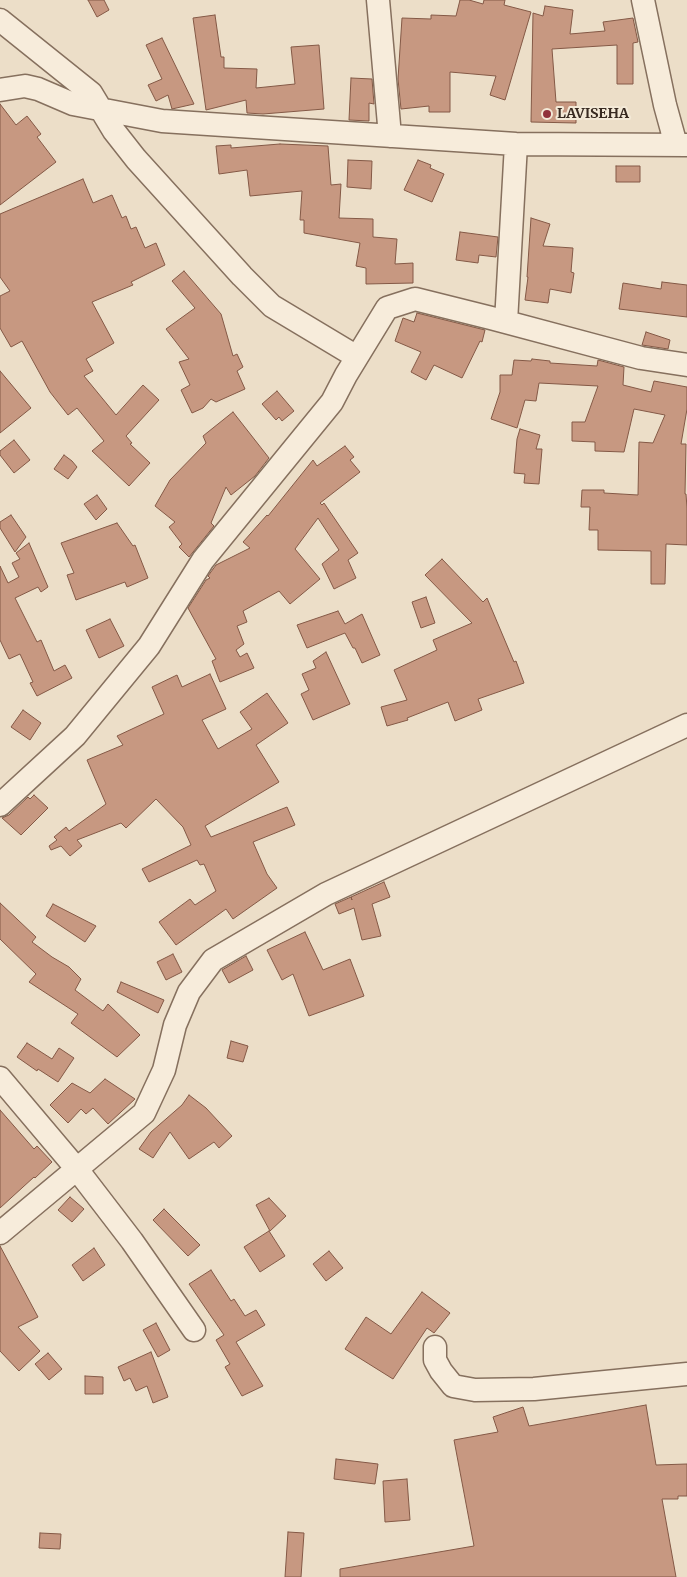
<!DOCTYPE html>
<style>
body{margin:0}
canvas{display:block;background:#ecdec8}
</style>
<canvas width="687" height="1577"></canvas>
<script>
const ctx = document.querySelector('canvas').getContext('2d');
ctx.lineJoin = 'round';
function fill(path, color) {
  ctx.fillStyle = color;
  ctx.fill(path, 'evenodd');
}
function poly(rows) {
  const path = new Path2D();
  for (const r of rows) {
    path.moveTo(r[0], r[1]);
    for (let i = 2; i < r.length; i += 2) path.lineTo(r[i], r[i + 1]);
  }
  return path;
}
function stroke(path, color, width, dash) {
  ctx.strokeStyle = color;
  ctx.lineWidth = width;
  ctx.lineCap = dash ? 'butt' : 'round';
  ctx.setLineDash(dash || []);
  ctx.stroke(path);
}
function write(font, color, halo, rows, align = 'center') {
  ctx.font = font + ' Merriweather,serif';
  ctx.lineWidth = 4;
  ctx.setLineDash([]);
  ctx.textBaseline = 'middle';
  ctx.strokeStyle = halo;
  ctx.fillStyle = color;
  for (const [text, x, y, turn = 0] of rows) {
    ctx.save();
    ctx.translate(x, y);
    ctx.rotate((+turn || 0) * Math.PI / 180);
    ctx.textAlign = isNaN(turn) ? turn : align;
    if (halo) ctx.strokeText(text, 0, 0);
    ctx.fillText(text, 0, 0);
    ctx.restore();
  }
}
const building = poly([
 [88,0,104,0,109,10,97,17,88,0],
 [460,0,469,0,483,4,484,0,505,0,504,5,531,12,505,100,490,95,496,76,450,72,450,112,429,112,429,106,401,109,398,79,402,18,431,19,431,15,456,16,460,0],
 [545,6,573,10,570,34,605,31,603,22,633,18,638,42,633,43,633,84,617,84,617,45,552,49,556,102,576,102,576,123,531,122,533,13,543,16,545,6],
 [215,15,221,57,224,57,224,68,257,69,256,88,295,84,291,47,319,45,324,109,263,114,247,113,246,100,206,110,193,18,215,15],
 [162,38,194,104,172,109,168,95,156,101,148,85,162,79,146,45,162,38],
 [351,78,372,79,374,104,369,103,369,121,349,120,351,78],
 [0,104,16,125,27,116,41,134,37,137,56,162,0,205,0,104],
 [280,144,328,146,331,185,341,184,339,218,373,219,373,237,397,239,395,264,413,263,413,283,366,284,366,268,356,266,360,243,304,233,304,220,300,220,302,191,250,196,247,170,219,174,216,146,231,145,231,148,280,144],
 [348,160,372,161,371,189,347,187,348,160],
 [418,160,431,165,430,168,444,174,432,202,404,190,418,160],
 [616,166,640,166,640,182,616,182,616,166],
 [83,179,93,203,112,195,122,218,126,216,131,229,136,227,145,248,156,243,165,265,131,282,133,285,92,302,114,343,86,359,93,371,84,376,116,415,143,385,159,400,126,436,132,443,130,444,150,463,129,486,92,451,104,441,77,408,68,415,50,392,22,341,11,347,0,328,0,296,10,291,0,277,0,214,83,179],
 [531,218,550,224,543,246,573,248,571,272,574,273,571,293,550,289,548,303,525,300,528,277,527,277,531,218],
 [460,232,498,237,496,257,479,255,478,263,456,260,460,232],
 [184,271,221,314,233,356,237,354,243,367,237,371,245,389,216,402,211,399,203,408,192,413,181,390,190,385,179,362,189,359,166,329,195,308,172,281,184,271],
 [662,282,687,285,687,317,619,309,623,283,661,289,662,282],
 [417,313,485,330,482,342,480,341,462,378,434,365,426,380,411,372,421,352,395,341,403,318,414,322,417,313],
 [646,332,670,340,668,349,642,345,646,332],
 [532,359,550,361,550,363,597,366,598,360,624,367,623,385,651,392,654,381,687,387,687,409,681,444,686,444,685,494,686,494,687,508,687,545,666,544,665,584,651,584,651,551,598,550,598,530,589,530,590,507,581,507,582,490,604,490,604,493,638,495,639,442,653,443,665,415,634,409,624,452,595,451,595,442,572,441,572,422,585,422,598,386,539,383,536,401,525,400,517,428,491,419,500,392,500,375,512,375,514,360,531,361,532,359],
 [0,371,31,408,0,433,0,371],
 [277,391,294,411,282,421,279,417,276,420,262,404,277,391],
 [233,412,269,458,255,476,231,495,226,487,211,523,214,526,189,557,179,547,182,544,169,527,175,522,155,506,170,480,206,443,203,436,233,412],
 [520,429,540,435,536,449,542,449,539,484,524,483,525,474,514,473,517,439,520,429],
 [14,440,30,460,14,473,0,455,0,451,14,440],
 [345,446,354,457,350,460,360,472,320,503,322,505,324,503,358,553,348,560,356,578,334,589,322,564,339,550,318,518,295,549,320,579,290,604,279,591,243,611,247,622,237,626,244,644,236,650,240,657,247,653,254,668,220,682,212,661,216,659,188,608,206,580,210,578,208,576,216,565,250,548,243,542,267,515,268,516,313,460,317,466,345,446],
 [64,455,72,461,77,467,68,479,54,469,64,455],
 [97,495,107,509,96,520,84,504,97,495],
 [11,515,26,537,15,552,0,528,0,522,11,515],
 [117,523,133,546,135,545,148,578,127,587,125,582,76,600,67,575,74,573,61,543,117,523],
 [29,543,48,587,41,592,38,587,15,598,37,642,41,640,54,671,65,665,72,678,37,696,30,683,33,682,20,654,9,659,0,640,0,566,8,583,19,577,12,563,20,559,16,553,29,543],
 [442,559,483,602,487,598,514,662,516,661,524,683,478,699,482,710,455,721,448,702,407,718,408,720,387,726,381,707,407,700,394,670,437,650,433,640,472,623,425,575,442,559],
 [426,597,435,623,421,628,412,602,426,597],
 [338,611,345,624,362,614,380,655,362,663,355,648,353,648,345,633,307,648,297,625,338,611],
 [110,619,124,646,99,658,86,630,110,619],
 [326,652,350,704,313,720,301,694,309,690,302,674,316,668,313,661,326,652],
 [210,674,226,709,202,720,218,749,252,729,240,712,267,693,288,723,256,745,279,782,205,826,211,837,287,807,295,825,253,842,267,874,277,888,233,919,226,909,176,945,159,922,190,899,195,905,216,891,204,864,200,865,197,860,149,882,142,869,191,845,183,827,156,799,126,828,121,823,77,840,82,846,70,856,61,846,51,850,49,846,57,840,54,837,66,827,69,831,106,804,87,760,123,745,117,736,164,714,152,687,177,675,182,687,210,674],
 [23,710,41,723,30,740,11,727,23,710],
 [34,795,48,808,21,835,2,818,9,815,28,797,30,799,34,795],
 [384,882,390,897,372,904,381,936,362,940,354,908,339,914,335,904,351,897,352,900,351,897,384,882],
 [0,903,36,937,32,942,52,957,69,967,81,979,75,990,103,1011,108,1004,140,1035,117,1057,71,1023,78,1014,29,982,36,974,0,939,0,903],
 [53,904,96,926,85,942,46,916,53,904],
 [305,932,323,970,350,959,364,996,309,1016,293,974,282,980,267,950,305,932],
 [173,954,182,972,166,980,157,962,173,954],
 [246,956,253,970,229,983,222,970,246,956],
 [121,982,164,1000,158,1013,117,992,121,982],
 [231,1041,248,1046,243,1062,227,1058,231,1041],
 [27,1043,52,1059,59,1048,74,1058,58,1082,38,1069,37,1071,17,1057,27,1043],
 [105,1079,135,1099,108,1124,93,1108,86,1114,81,1109,68,1123,50,1105,72,1083,90,1093,105,1079],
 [189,1095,206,1108,232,1136,219,1148,214,1142,189,1159,170,1132,153,1158,139,1149,151,1132,182,1105,189,1095],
 [0,1110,34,1149,37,1146,52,1162,35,1178,34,1177,0,1208,0,1110],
 [70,1197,84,1209,72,1222,58,1210,70,1197],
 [269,1198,286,1216,270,1231,256,1205,269,1198],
 [164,1209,200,1245,188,1256,153,1220,164,1209],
 [269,1231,285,1256,260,1272,244,1247,269,1231],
 [0,1246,38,1317,18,1327,40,1351,19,1371,0,1351,0,1246],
 [94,1248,105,1265,83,1281,72,1265,94,1248],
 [329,1251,343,1268,326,1281,313,1264,329,1251],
 [211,1270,231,1301,234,1299,245,1316,256,1310,265,1325,236,1342,263,1386,242,1396,225,1367,230,1364,216,1340,224,1335,189,1284,211,1270],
 [422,1292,450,1313,434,1333,427,1328,393,1379,345,1349,366,1317,391,1334,422,1292],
 [156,1323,170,1350,158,1357,143,1330,156,1323],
 [151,1352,168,1397,153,1403,147,1386,136,1391,130,1378,124,1381,118,1367,151,1352],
 [48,1353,62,1369,49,1380,35,1364,48,1353],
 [85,1376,103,1377,103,1394,85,1394,85,1376],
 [646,1405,656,1465,687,1464,687,1496,678,1496,678,1499,662,1499,676,1577,340,1577,340,1569,474,1546,454,1440,498,1432,493,1417,523,1407,529,1426,646,1405],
 [336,1459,378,1464,375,1484,334,1479,336,1459],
 [407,1479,410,1520,385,1522,383,1481,407,1479],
 [288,1532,304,1533,301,1577,285,1577,288,1532],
 [40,1533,61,1534,60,1549,39,1548,40,1533]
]);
const minor = poly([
 [378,0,390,136],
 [643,0,665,105,676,145],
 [0,20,91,93,114,131,136,159,242,276,272,306,357,357],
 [0,90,25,86,38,89,73,104,162,121,516,144,687,145],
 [506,322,516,144],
 [0,805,75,736,149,646,203,560,332,402,346,375,387,308,415,299,491,318,641,358,687,365],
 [0,1078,76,1168,132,1241,194,1330],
 [0,1233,144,1113,164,1070,175,1025,189,992,213,960,326,894,687,725],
 [435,1347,435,1360,441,1371,453,1386,475,1390,534,1389,687,1374]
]);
const markers = [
 [547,114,5,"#91323b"]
];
const poiNames = [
 ["LAVISEHA",557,114]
];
fill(building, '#c79881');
stroke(building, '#845946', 1);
stroke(minor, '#86705e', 25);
stroke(minor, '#f7ecdb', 22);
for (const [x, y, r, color] of markers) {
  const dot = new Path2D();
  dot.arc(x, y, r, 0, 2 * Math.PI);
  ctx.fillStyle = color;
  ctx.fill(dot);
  stroke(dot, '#f3e9d7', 2);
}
write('bold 14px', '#382a21', '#f3e9d7', poiNames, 'left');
</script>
